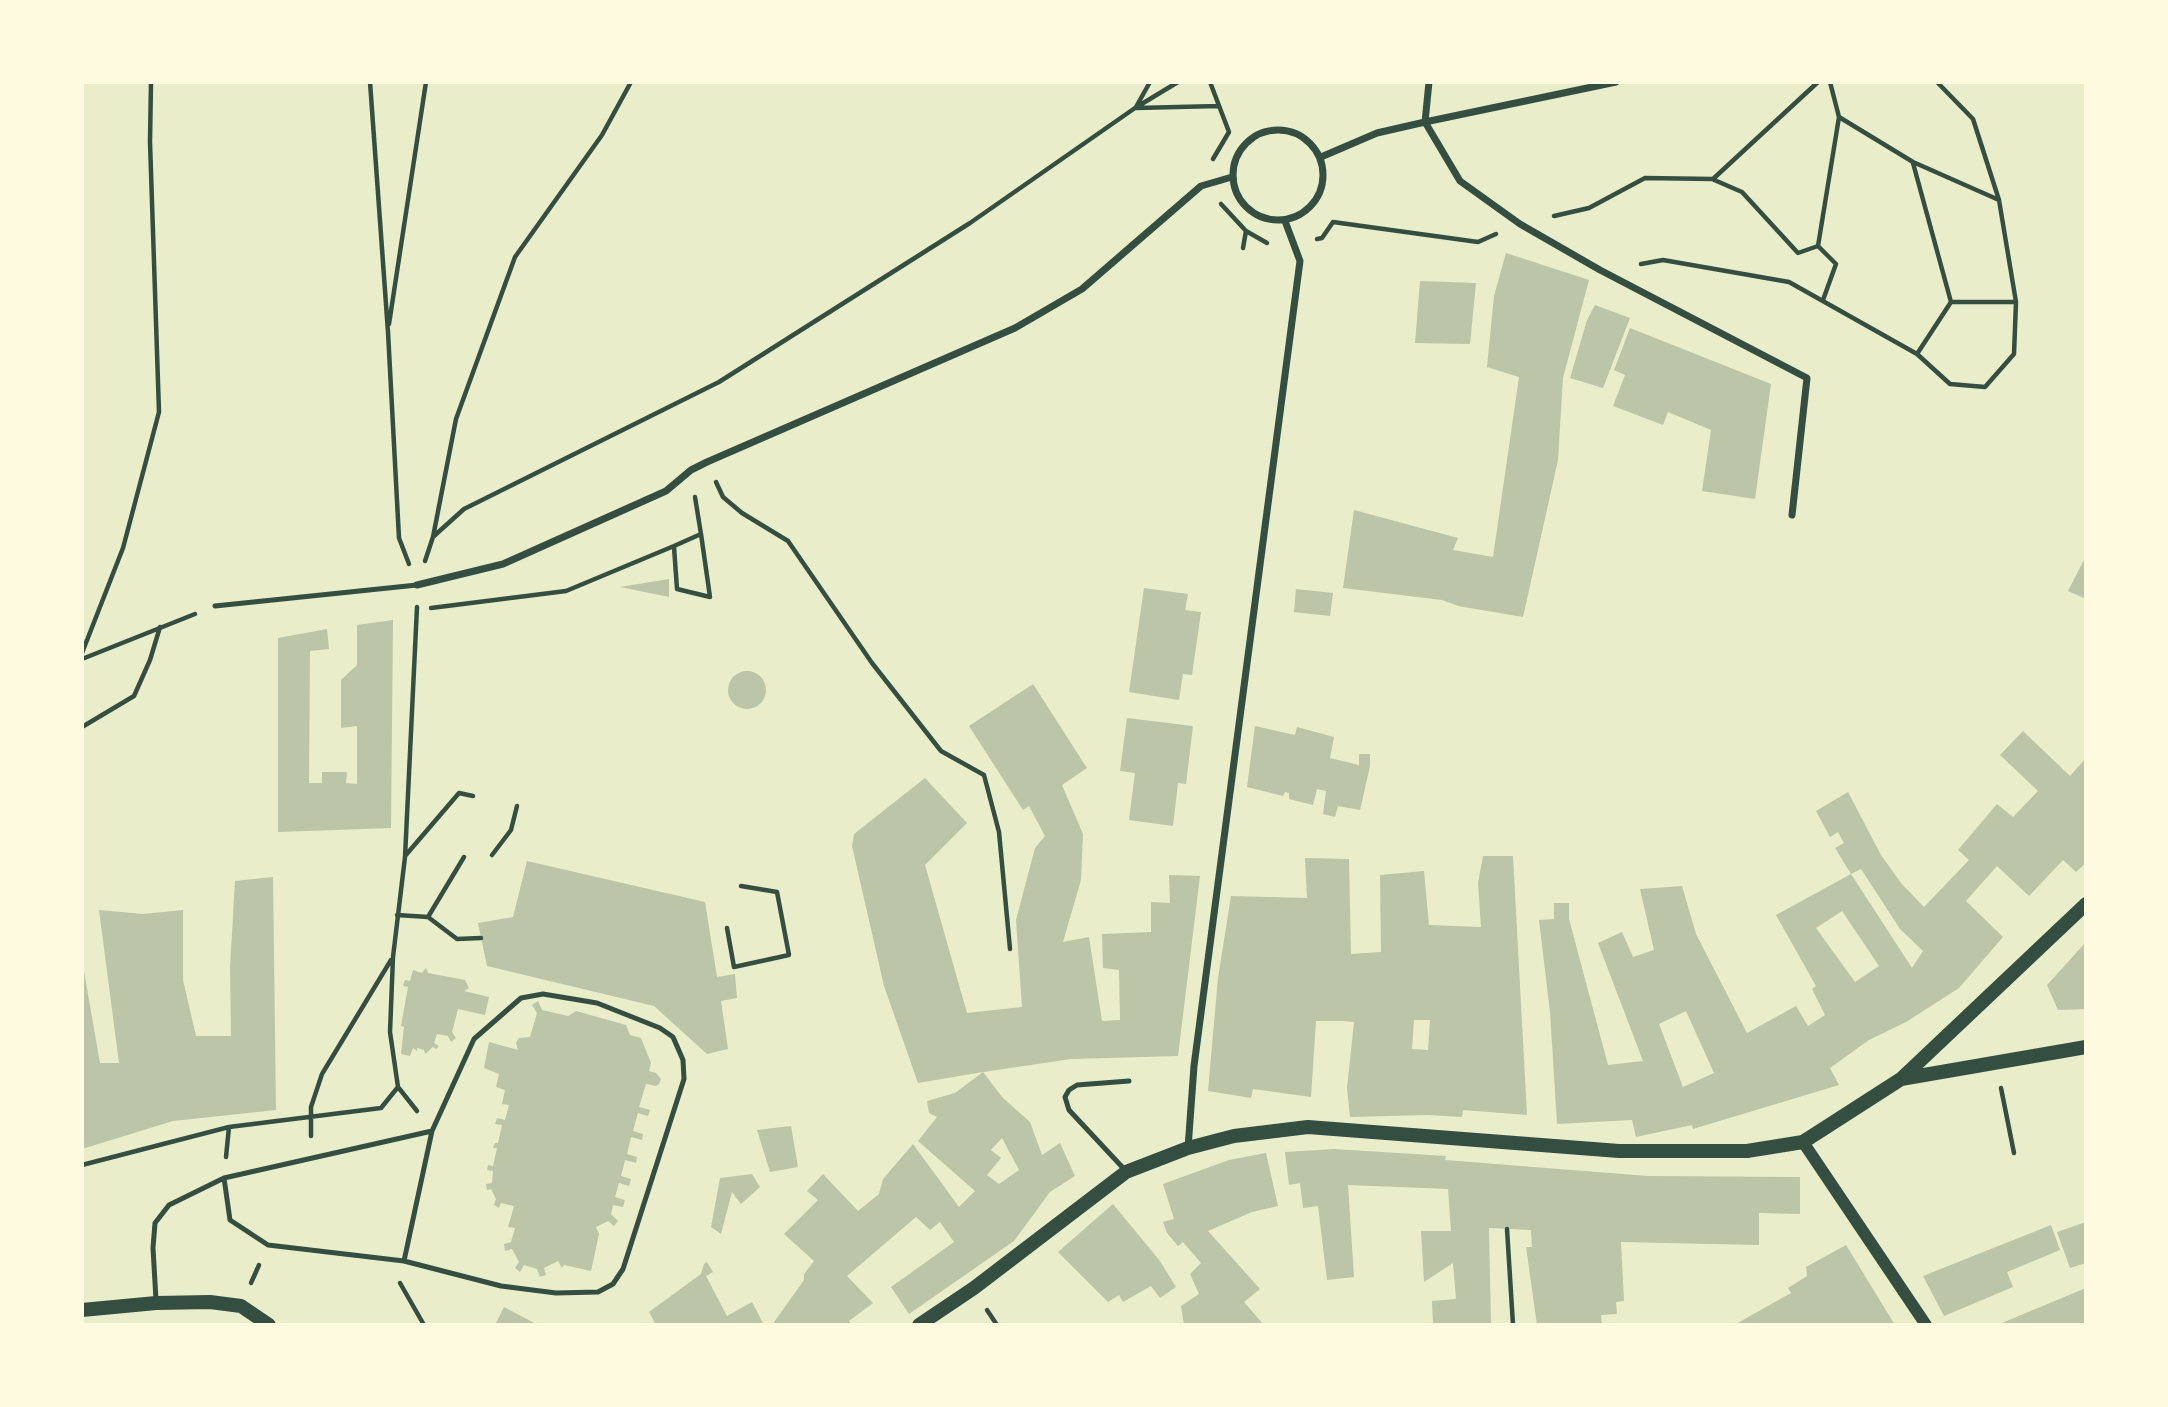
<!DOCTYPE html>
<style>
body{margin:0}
#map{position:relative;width:2168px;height:1407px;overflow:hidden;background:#e9edc9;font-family:Overpass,sans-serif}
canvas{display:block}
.frame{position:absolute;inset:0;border:84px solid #fefae0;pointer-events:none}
</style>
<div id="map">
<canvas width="2168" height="1407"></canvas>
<div class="frame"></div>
</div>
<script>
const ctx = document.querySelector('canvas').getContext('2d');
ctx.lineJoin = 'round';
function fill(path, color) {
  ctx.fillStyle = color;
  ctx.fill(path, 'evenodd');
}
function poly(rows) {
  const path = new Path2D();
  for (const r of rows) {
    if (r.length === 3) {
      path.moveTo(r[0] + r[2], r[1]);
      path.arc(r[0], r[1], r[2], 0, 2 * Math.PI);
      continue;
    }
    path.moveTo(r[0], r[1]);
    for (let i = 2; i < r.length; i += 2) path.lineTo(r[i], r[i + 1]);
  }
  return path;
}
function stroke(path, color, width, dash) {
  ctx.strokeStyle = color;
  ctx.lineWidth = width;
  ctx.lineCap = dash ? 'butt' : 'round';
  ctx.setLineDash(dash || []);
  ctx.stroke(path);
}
const building = poly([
 [1506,253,1589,280,1563,378,1558,460,1523,617,1458,606,1442,600,1343,588,1354,510,1458,538,1453,550,1493,557,1519,377,1487,367,1494,296],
 [1420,281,1476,283,1470,344,1415,343],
 [1595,305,1630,318,1603,388,1570,378,1587,320],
 [1630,328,1771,384,1755,499,1702,491,1711,430,1668,412,1663,425,1613,406,1625,375,1614,370],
 [2086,556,2086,599,2068,591],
 [669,579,669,597,620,587],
 [1144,588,1188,594,1185,610,1201,612,1192,675,1183,674,1179,700,1129,692],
 [1296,589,1333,593,1330,616,1294,612],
 [393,620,391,828,278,832,278,638,327,629,329,649,310,651,309,783,322,783,322,772,347,772,346,783,357,784,357,726,341,728,341,680,357,665,357,625],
 [747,690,19],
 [1033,684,1087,768,1062,785,1083,834,1081,880,1063,942,1089,937,1102,1021,1120,1020,1119,970,1103,968,1102,934,1151,932,1151,902,1170,903,1169,875,1200,876,1178,1056,1071,1059,983,1072,1003,1098,1030,1122,1042,1155,1060,1143,1075,1176,1050,1192,1014,1241,909,1314,891,1287,954,1242,940,1222,930,1230,916,1217,847,1276,873,1303,849,1321,852,1325,772,1325,804,1280,804,1274,814,1261,784,1234,818,1200,807,1191,823,1174,858,1211,879,1194,883,1179,913,1144,959,1207,975,1191,918,1141,937,1117,929,1113,927,1101,955,1093,983,1072,918,1083,884,986,852,846,854,834,925,778,967,823,925,865,967,1013,1022,1007,1016,920,1035,848,1045,836,1029,806,1023,810,969,726],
 [1002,1138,1019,1170,999,1184,987,1175,1001,1158,991,1150],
 [1127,718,1193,726,1186,784,1178,783,1173,826,1129,820,1135,773,1120,771],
 [1255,726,1295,735,1297,727,1334,737,1330,758,1359,765,1359,754,1370,754,1370,766,1360,810,1338,806,1335,817,1323,814,1326,791,1317,789,1313,805,1289,799,1289,793,1285,792,1283,796,1247,787],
 [2023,731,2070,776,2086,758,2086,863,2076,872,2063,860,2029,896,1997,866,1966,901,2003,937,1959,988,1906,1022,1869,1040,1830,1068,1839,1085,1693,1129,1692,1125,1636,1137,1632,1120,1557,1124,1550,1012,1539,920,1554,919,1554,903,1569,903,1569,919,1608,1065,1643,1061,1598,943,1622,932,1633,957,1654,950,1640,889,1682,886,1696,934,1747,1033,1796,1006,1808,1026,1825,1015,1812,989,1816,986,1776,915,1851,874,1912,968,1923,951,1900,929,1861,869,1851,874,1835,848,1844,843,1838,832,1830,837,1816,811,1848,792,1881,855,1901,883,1924,907,1969,860,1958,850,1997,804,2013,817,2038,791,2000,755],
 [1842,911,1879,966,1855,982,1816,928],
 [1686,1011,1714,1073,1683,1087,1659,1024],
 [1483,856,1513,856,1527,1115,1463,1110,1462,1117,1428,1115,1350,1117,1347,1088,1354,1022,1344,1021,1316,1021,1311,1097,1253,1089,1251,1098,1208,1091,1218,978,1231,896,1307,898,1305,858,1349,859,1351,954,1381,952,1380,875,1424,871,1429,925,1481,927,1478,883],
 [1414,1020,1430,1020,1428,1050,1412,1049],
 [527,861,705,902,717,977,735,974,737,998,721,1001,728,1049,707,1054,654,1006,487,966,478,923,513,917],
 [273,877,276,1110,173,1121,82,1149,82,960,100,1063,119,1063,99,910,143,914,183,910,183,980,196,1036,231,1036,230,967,235,881],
 [2086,942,2086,1009,2058,1010,2047,985],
 [426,968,428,973,465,980,469,988,464,991,489,997,485,1015,458,1009,452,1032,456,1038,451,1042,448,1036,437,1034,434,1043,439,1046,436,1049,433,1047,425,1054,424,1050,417,1048,417,1051,413,1048,410,1056,401,1054,404,1027,401,1026,408,987,403,986,405,980,410,981,413,970,422,973],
 [538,1001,542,1010,568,1016,576,1011,626,1025,630,1035,641,1038,651,1063,649,1071,656,1073,661,1079,659,1084,656,1086,646,1084,639,1107,650,1110,648,1116,638,1113,633,1131,643,1134,642,1140,631,1137,627,1154,637,1157,636,1163,625,1160,621,1176,631,1179,629,1186,619,1183,615,1197,625,1200,623,1207,613,1205,611,1214,618,1221,614,1226,608,1221,596,1227,599,1234,591,1271,564,1265,562,1268,558,1261,544,1268,546,1275,540,1277,537,1269,524,1265,520,1272,515,1268,519,1262,512,1249,505,1251,504,1244,511,1242,515,1228,508,1227,514,1206,501,1203,499,1208,494,1205,496,1199,491,1189,487,1190,486,1184,492,1183,493,1171,487,1170,488,1165,493,1166,497,1148,493,1148,495,1143,498,1143,502,1125,495,1124,497,1118,505,1120,509,1105,502,1104,505,1090,496,1087,499,1074,484,1068,489,1042,518,1050,516,1043,519,1038,530,1037,537,1013,532,1005],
 [791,1126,798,1167,770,1172,757,1130],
 [1334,1149,1446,1156,1445,1160,1648,1176,1800,1177,1800,1214,1759,1213,1759,1245,1621,1242,1624,1301,1616,1302,1617,1314,1601,1315,1602,1325,1537,1325,1526,1247,1532,1247,1531,1230,1489,1228,1491,1325,1433,1325,1432,1301,1456,1299,1453,1263,1424,1282,1421,1231,1451,1231,1448,1189,1348,1185,1354,1277,1327,1280,1318,1206,1303,1208,1300,1183,1289,1185,1285,1152],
 [1266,1153,1278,1206,1252,1212,1208,1231,1260,1289,1244,1302,1264,1325,1184,1325,1181,1306,1199,1294,1190,1274,1201,1263,1183,1242,1178,1246,1167,1233,1163,1222,1174,1219,1163,1184,1229,1160],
 [752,1174,760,1187,741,1204,732,1192,721,1234,711,1227,720,1178],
 [1113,1204,1160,1261,1176,1287,1160,1298,1151,1286,1123,1302,1119,1295,1108,1302,1058,1252],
 [2086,1222,2086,1263,2070,1268,2057,1232],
 [2051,1225,2060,1250,2007,1272,2013,1287,1944,1316,1923,1276],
 [1846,1245,1895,1325,1734,1325,1791,1293,1788,1288,1807,1276,1806,1267],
 [707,1262,713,1272,706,1276,727,1316,752,1302,764,1325,656,1325,649,1312,701,1274,704,1264],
 [2086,1288,2086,1325,1997,1325],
 [504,1307,538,1325,495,1325]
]);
const path = poly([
 [370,82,388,332,399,538,409,564],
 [1210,82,1229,132,1213,159],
 [1830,82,1839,117,1913,162,1999,200],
 [1136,107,1150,82],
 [1136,108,1219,106],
 [1913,163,1951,302,1917,354],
 [1713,179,1818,82],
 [1221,204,1246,231,1267,243],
 [1554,216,1589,208,1645,178,1712,179,1742,192,1798,253,1818,246],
 [1317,239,1322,238,1333,222,1478,242,1496,234],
 [1243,248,1246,231],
 [1641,264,1663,260,1789,282,1917,354,1950,384,1985,387,2014,354,2016,302,1999,200,1973,119,1937,82],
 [1823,300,1836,264,1818,246,1839,117],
 [1951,302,2016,302],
 [389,324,426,82],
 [716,482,723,497,742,513,788,541,872,663,941,751,984,775,999,832,1010,949],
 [434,536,464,509,719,382,970,223,1135,108,1178,82],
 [674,547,677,589,710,597,701,534],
 [425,561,433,537,456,419,515,257,602,135,631,82],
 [417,607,405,857,393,957,390,1032,398,1087,417,1111],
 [431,608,566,591,674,546,701,534,695,497],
 [82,653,123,548,159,412,150,142,151,82],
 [82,659,195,614],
 [82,727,134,696,150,660,160,627],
 [492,855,511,830,517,806],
 [405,856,459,793,473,796],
 [397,915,428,917,464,857],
 [428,917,457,939,481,938],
 [727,928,734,967,789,955,777,892,741,886],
 [2001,1088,2014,1153],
 [229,1127,381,1108,398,1087],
 [311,1136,311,1107,322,1074,391,960],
 [82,1165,229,1127,226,1157],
 [1507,1229,1513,1325],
 [251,1283,259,1265],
 [400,1283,424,1325],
 [987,1310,997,1325]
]);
const service = poly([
 [215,606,417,585],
 [1125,1170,1069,1110,1065,1097,1069,1090,1077,1085,1129,1081],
 [224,1178,230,1220,268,1245,404,1261,501,1286,556,1293,598,1292,613,1284,623,1269,684,1079,683,1060,673,1037,660,1028,597,1003,543,994,521,998,474,1039,432,1131,404,1261],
 [156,1300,153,1248,155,1223,169,1205,224,1178,432,1131]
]);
const minor = poly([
 [1616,82,1425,122,1460,181,1520,224,1600,270,1807,378,1792,515],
 [1278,175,45],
 [1321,157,1377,133,1425,122,1429,82],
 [417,585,503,564,666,491,691,470,707,462,1015,328,1082,289,1201,186,1232,177],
 [1188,1148,1194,1066,1300,261,1285,221]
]);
const tertiary = poly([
 [1803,1142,1926,1325]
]);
const secondary = poly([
 [1902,1078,2086,904],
 [82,1310,156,1303,210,1302,241,1306,269,1325],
 [919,1325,974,1288,1126,1172,1188,1148,1234,1136,1308,1127,1619,1151,1747,1151,1803,1142,1901,1079,2086,1047]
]);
fill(building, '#bcc5a7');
stroke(path, '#344e41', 4.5);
stroke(service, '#344e41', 5);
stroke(minor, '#344e41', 7);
stroke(tertiary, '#344e41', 12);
stroke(secondary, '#344e41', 14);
</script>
